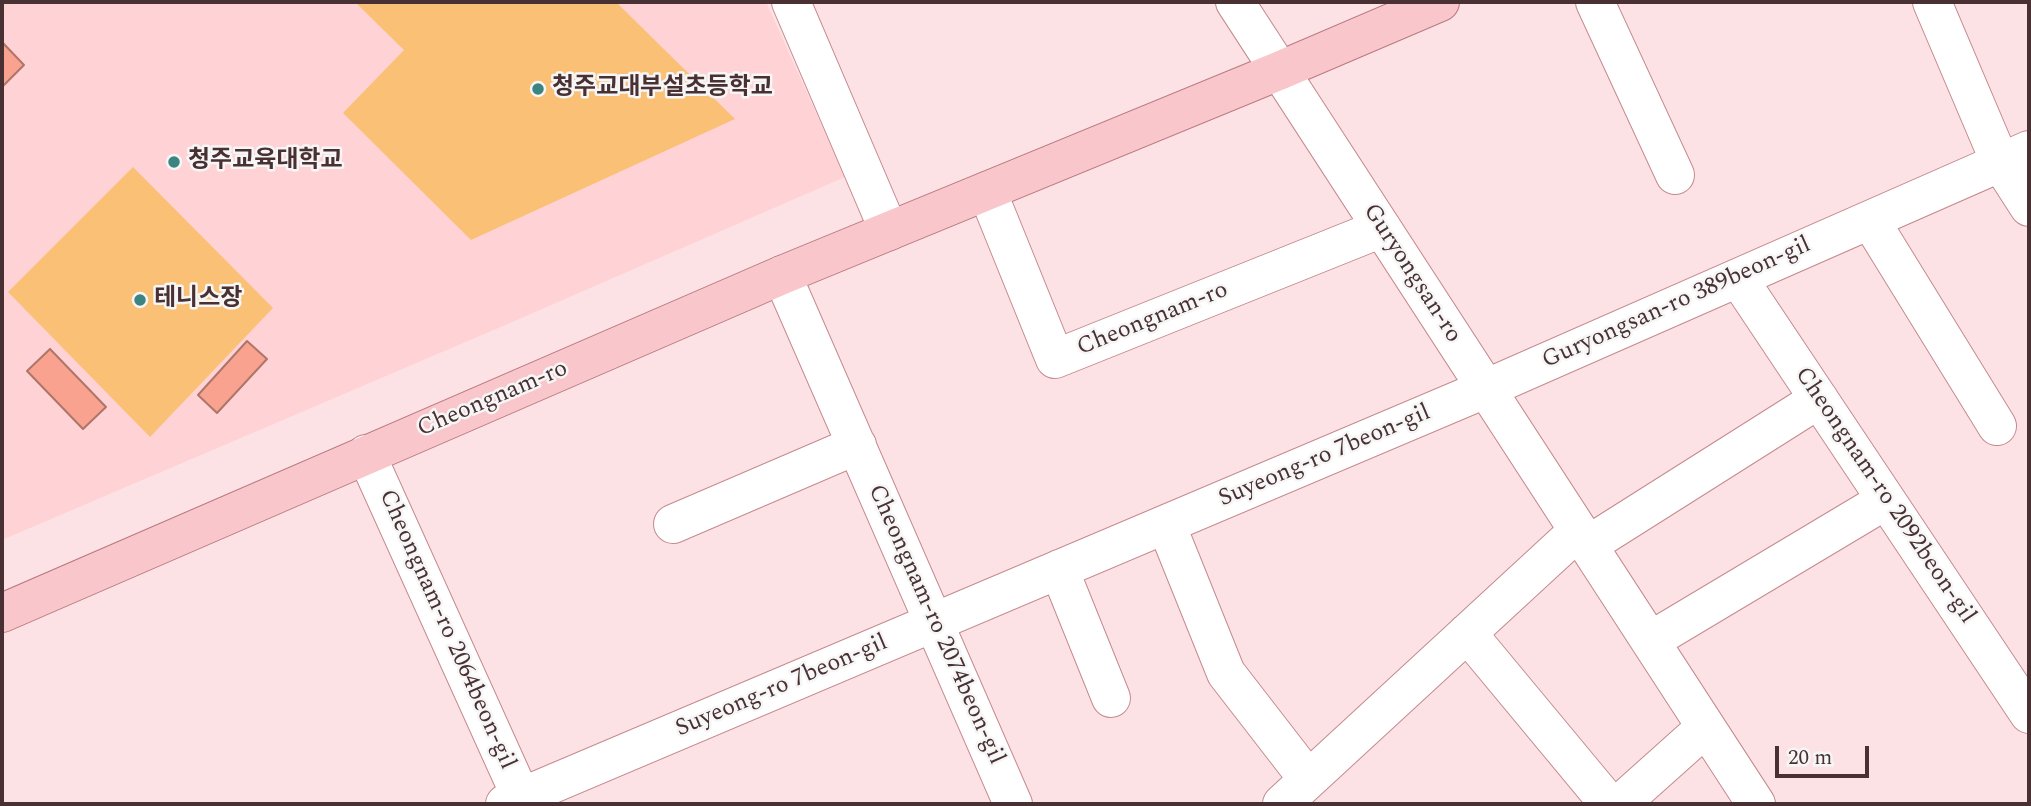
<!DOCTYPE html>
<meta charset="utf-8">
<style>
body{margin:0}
#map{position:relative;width:2031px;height:806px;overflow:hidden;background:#fce2e4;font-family:Spectral,serif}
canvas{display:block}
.frame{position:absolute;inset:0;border:4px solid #493033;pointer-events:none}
.scale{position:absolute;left:1775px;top:746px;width:94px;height:32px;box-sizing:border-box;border:4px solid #493033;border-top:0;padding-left:9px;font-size:21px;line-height:24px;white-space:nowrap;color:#493033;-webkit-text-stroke:5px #f6f6f6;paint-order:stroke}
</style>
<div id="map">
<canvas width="2031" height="806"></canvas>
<div class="frame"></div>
<div class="scale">20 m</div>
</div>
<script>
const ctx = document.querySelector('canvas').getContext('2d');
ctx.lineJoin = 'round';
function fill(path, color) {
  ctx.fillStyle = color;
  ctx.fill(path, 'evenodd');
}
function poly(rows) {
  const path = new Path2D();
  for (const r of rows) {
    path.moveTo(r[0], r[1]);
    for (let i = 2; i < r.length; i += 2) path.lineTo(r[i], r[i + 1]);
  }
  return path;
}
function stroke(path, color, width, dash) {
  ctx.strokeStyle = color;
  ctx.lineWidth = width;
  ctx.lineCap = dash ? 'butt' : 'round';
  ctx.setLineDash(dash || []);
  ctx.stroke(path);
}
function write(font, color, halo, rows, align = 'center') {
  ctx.font = font + ' Spectral,"Noto Sans KR",serif';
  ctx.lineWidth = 5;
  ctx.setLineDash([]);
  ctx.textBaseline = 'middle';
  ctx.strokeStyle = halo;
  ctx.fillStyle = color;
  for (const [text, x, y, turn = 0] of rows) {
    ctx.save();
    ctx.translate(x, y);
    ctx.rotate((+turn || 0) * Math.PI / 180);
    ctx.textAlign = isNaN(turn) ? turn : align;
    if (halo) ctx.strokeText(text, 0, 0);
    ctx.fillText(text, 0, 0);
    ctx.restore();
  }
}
const built = poly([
 [2,2,766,2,845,177,510,323,2,540]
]);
const green = poly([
 [355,2,616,2,735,119,471,240,343,113,404,50],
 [133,167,273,308,150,437,8,292]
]);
const building = poly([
 [2,42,24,65,2,87,2,42],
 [247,341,267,359,217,413,198,395,247,341],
 [50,349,106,407,83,429,27,371,50,349]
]);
const minor = poly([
 [791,2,889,231],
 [1235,2,1756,804],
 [1595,2,1675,175],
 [1932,2,2000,162,2029,207],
 [987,191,1055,359,1382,228],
 [1870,220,1997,426],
 [782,275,1013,804],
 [1738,278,2029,714],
 [366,454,521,797,527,804],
 [673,524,857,445],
 [1166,524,1226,673,1308,779],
 [1588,545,1819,399],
 [1059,569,1111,698],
 [1467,633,1609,804],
 [1650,641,1886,500],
 [505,804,1485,389,2029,150],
 [1282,804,1578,531],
 [1620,804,1706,727]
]);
const major = poly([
 [2,613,782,275,1281,70,1440,2]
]);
const markers = [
 [538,89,7,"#3c8482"],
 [174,162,7,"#3c8482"],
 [140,300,7,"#3c8482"]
];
const poiNames = [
 ["청주교대부설초등학교",552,89],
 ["청주교육대학교",188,162],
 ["테니스장",154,300]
];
const streetNames = [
 ["Guryongsan-ro",1411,274,57],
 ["Guryongsan-ro 389beon-gil",1677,304,-24],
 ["Cheongnam-ro",1153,320,-22],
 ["Cheongnam-ro",493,400,-23],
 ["Suyeong-ro 7beon-gil",1325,457,-23],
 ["Cheongnam-ro 2092beon-gil",1884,496,56],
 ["Cheongnam-ro 2074beon-gil",935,625,66],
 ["Cheongnam-ro 2064beon-gil",446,630,66],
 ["Suyeong-ro 7beon-gil",782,687,-23]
];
fill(built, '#ffd2d6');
fill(green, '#fac176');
fill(building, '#f8a28f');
stroke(building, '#ae7669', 2);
stroke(minor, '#c58a8f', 40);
stroke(major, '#b97980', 40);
stroke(minor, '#fff', 38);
stroke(major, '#f9c6cb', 38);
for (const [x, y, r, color] of markers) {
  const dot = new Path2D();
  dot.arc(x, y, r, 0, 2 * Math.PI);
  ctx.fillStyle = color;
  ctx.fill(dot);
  stroke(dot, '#f6f6f6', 2.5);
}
write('bold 24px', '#493033', '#f6f6f6', poiNames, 'left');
write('24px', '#493033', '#f6f6f6', streetNames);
</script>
